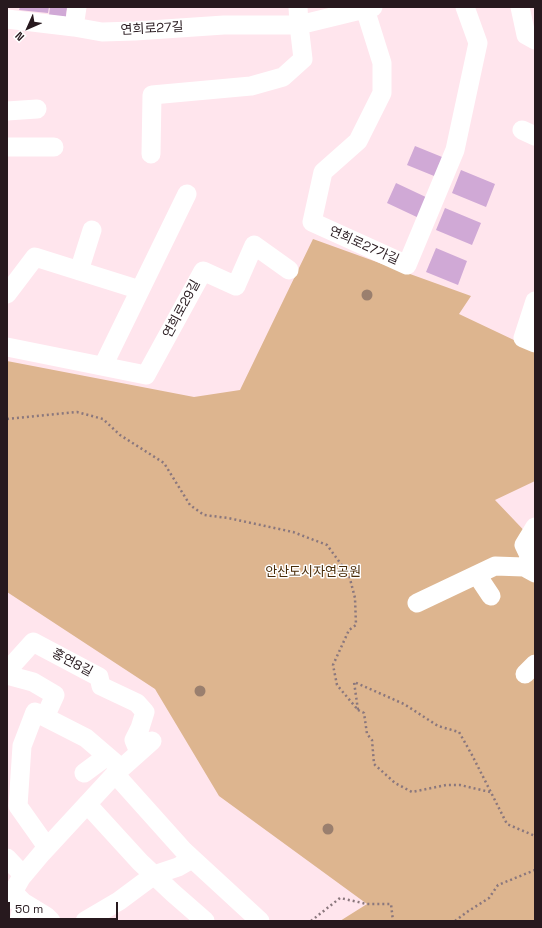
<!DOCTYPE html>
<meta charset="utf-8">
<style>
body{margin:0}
#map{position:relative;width:542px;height:928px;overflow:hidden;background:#ffe5ed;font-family:"Space Grotesk",sans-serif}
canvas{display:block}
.frame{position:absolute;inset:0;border:8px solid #27191e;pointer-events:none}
.north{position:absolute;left:8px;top:8px;width:40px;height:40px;-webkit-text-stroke:3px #fff;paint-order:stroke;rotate:225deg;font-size:11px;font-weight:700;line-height:16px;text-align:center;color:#27191e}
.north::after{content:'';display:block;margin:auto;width:14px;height:18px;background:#27191e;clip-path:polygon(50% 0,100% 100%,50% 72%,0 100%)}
.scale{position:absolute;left:8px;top:902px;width:110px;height:18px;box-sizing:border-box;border:2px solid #27191e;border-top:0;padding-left:5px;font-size:12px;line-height:14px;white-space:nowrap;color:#27191e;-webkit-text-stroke:3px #fff;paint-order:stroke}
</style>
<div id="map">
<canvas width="542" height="928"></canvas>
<div class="frame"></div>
<div class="north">N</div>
<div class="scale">50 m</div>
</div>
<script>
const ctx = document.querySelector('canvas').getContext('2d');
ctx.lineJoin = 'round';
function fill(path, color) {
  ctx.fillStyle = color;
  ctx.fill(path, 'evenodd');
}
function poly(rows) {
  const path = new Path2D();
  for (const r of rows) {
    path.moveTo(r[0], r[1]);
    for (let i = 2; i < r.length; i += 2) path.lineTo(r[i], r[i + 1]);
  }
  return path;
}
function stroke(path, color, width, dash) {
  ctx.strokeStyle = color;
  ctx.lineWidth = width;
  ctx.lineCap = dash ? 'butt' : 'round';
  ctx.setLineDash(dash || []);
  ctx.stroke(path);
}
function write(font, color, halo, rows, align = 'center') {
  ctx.font = font + ' "Space Grotesk","Noto Sans KR",sans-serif';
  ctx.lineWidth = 3;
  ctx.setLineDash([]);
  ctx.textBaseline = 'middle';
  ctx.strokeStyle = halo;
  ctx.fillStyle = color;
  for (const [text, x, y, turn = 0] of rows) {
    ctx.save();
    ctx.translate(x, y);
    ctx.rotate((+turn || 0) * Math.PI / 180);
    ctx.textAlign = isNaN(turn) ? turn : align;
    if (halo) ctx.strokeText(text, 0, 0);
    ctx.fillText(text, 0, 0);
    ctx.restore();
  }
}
const green = poly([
 [313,239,471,296,459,314,535,350,535,481,495,500,535,542,535,921,340,921,367,904,219,796,155,689,7,592,7,361,194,397,240,390]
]);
const building = poly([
 [20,7,49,7,48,13,19,10],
 [50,7,67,7,66,17,49,15],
 [415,146,447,159,439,178,407,165],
 [461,170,495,184,486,207,452,193],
 [396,183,430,199,421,219,387,203],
 [445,208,481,223,472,245,436,230],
 [436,248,467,261,458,285,426,272]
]);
const path = poly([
 [7,419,77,412,103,419,120,435,164,463,190,505,204,515,228,518,293,532,327,545,349,575,355,598,356,625,349,630,333,665,337,685,358,710,354,682,404,704,438,726,459,732,472,755,507,824,535,836],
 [358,710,364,713,367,734,372,740,374,764,395,783,412,792,446,785,460,785,490,792],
 [311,921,340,898,367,904,391,904,393,921],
 [455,921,467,912,489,898,498,885,535,870]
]);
const minor = poly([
 [520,7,526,35,535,40],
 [365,9,382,63,382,93,358,141,323,172,312,222,407,265,455,150,478,43,465,7],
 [7,19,74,27,102,32,135,31,224,25,299,25,373,7],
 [74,27,77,7],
 [7,111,37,109],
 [522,130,535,136],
 [7,147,54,147],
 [151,154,152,95,251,86,283,77,303,59,299,25,298,7],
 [79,271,92,230],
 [7,294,35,257,140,290],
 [535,301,523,338,535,343],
 [7,347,146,375,203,271,236,286,254,245,289,270],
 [103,366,187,194],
 [535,527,524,545,535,568],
 [477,575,491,596],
 [417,603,495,566,524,567,535,573],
 [7,671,33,642,99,677,101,686,137,703,145,712,140,728,134,740,139,752],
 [525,674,535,664],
 [7,675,33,682,55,695,45,717],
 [84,773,107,756],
 [115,774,184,851,260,921],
 [87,804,140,862,173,893,205,921],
 [47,847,18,806,22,746,35,712,86,738,121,768],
 [7,858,23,875],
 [11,899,23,902,46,916,51,921],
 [23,902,13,892,21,878,42,853,115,774,152,741],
 [19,921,23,902],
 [85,921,119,901,154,875,178,867,192,859]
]);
const trees = [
 [367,295],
 [200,691],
 [328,829]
];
const streetNames = [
 ["연희로27길",152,29,-3],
 ["연희로27가길",364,246,24],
 ["연희로29길",182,309,-62],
 ["홍연8길",72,663,28]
];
const parkNames = [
 ["안산도시자연공원",313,572]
];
fill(green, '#ddb58f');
fill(building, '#d0a9d6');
stroke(path, '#8a777d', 2.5, [2, 3]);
stroke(minor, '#fff', 19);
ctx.fillStyle = '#9a7f6e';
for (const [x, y] of trees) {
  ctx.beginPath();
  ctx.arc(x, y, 5.5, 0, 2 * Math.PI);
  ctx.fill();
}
write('13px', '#27191e', '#fff', streetNames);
write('13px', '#482b07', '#fff', parkNames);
</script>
